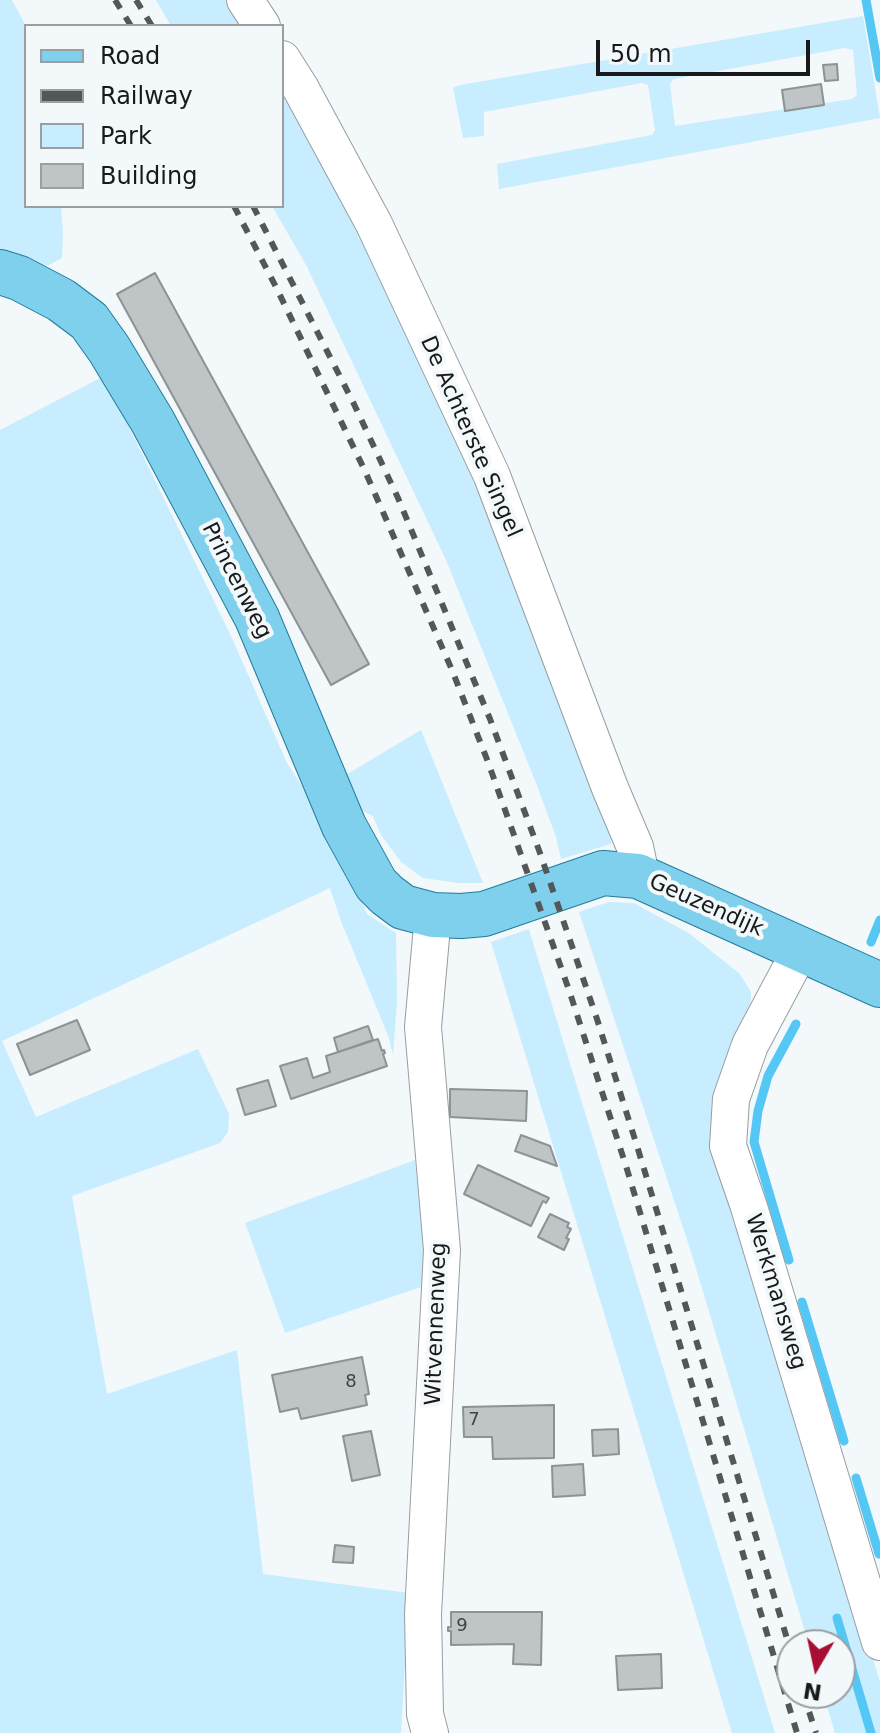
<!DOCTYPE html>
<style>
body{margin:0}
#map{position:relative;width:880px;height:1733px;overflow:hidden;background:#f3f8fb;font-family:"DejaVu Sans",sans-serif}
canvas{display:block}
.legend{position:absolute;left:24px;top:24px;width:260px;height:184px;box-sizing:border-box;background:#f3f8fb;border:2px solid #9b9fa1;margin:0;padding:10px 14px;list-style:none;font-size:24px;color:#17191a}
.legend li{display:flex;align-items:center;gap:16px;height:40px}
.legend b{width:40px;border:2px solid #9b9fa1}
.north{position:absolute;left:776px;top:1629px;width:80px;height:80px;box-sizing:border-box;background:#f3f8fb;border:2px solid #9b9fa1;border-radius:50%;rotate:189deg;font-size:22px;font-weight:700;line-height:32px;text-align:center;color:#17191a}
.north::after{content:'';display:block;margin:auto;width:28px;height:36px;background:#a70e31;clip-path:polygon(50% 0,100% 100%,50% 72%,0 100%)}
.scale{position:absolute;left:596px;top:40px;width:214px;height:36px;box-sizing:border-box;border:4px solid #17191a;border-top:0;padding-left:10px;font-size:24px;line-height:28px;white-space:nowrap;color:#17191a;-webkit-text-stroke:6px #f3f8fb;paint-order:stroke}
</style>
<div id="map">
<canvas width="880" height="1733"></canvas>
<ul class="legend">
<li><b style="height:10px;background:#7ed0ed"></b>Road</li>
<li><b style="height:10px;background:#545758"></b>Railway</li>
<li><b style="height:22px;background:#c8edfe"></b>Park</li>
<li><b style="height:22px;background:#bfc4c7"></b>Building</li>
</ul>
<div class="north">N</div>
<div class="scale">50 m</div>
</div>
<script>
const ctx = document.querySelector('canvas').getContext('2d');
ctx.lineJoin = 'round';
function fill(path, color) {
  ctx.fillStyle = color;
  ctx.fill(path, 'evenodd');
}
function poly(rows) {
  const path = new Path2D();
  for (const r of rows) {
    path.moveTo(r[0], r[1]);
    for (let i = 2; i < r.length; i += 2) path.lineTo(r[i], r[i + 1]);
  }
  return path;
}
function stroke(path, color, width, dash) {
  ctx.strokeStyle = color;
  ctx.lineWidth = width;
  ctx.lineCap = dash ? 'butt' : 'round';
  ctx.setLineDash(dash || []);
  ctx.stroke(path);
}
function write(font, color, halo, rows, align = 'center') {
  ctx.font = font + ' "DejaVu Sans",sans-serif';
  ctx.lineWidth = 8;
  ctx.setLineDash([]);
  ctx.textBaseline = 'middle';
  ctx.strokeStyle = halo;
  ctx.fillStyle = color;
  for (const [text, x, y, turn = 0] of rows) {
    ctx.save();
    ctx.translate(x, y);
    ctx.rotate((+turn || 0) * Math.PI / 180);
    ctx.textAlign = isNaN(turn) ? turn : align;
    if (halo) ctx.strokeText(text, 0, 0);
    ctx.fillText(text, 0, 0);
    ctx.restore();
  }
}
const green = poly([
 [0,0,12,0,26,26,26,206,61,206,63,235,62,258,49,265,30,266,0,251],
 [156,0,231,0,247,26,171,26],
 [863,16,880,118,499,189,497,164,652,135,655,130,648,85,642,83,484,112,484,136,463,138,453,88,460,85],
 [845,48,853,50,857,95,852,99,675,126,670,84,674,79],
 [282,91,358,232,460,441,611,835,611,844,561,859,556,837,536,783,446,560,306,265,272,206,282,206],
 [104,376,231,636,287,763,325,821,367,914,396,933,397,1000,393,1055,389,1038,341,921,330,888,2,1041,36,1117,198,1049,229,1114,228,1132,220,1143,72,1196,107,1394,237,1350,263,1574,409,1593,401,1733,0,1733,0,430],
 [421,730,483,883,458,883,423,878,401,862,381,835,373,816,350,805,339,779],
 [609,902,634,903,690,934,740,974,751,992,751,1000,737,1046,717,1143,880,1682,880,1733,835,1733,823,1693,840,1693,840,1645,809,1645,692,1255,579,912],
 [529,929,530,933,775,1733,732,1733,491,942],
 [415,1160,423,1240,424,1286,285,1333,245,1223]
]);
const stream = poly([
 [866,0,880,78],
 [871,942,880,920],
 [789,1260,754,1142,758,1111,768,1076,796,1024],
 [802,1302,844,1441],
 [856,1478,879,1554],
 [837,1618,871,1733]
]);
const building = poly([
 [837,64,838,80,825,81,823,65,837,64],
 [821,84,824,105,785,111,782,90,821,84],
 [155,273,369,664,331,685,117,294,155,273],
 [77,1020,90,1050,30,1075,17,1044,77,1020],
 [368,1026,373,1040,338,1052,334,1038,368,1026],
 [378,1039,382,1051,384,1050,385,1053,383,1054,387,1066,291,1099,280,1066,307,1058,313,1078,330,1072,326,1056,378,1039],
 [268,1080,276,1106,245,1115,237,1089,268,1080],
 [450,1089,527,1091,526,1121,450,1117,450,1089],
 [521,1135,550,1146,557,1166,515,1151,521,1135],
 [478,1165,549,1198,546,1203,543,1201,531,1226,464,1194,478,1165],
 [550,1214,569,1223,567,1227,571,1229,566,1238,569,1239,564,1250,538,1237,550,1214],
 [362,1357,369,1394,365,1395,367,1405,301,1419,298,1408,280,1412,272,1375,362,1357],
 [554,1405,554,1458,493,1459,492,1437,464,1437,463,1407,554,1405],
 [618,1429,619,1454,593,1456,592,1430,618,1429],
 [371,1431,380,1475,352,1481,343,1436,371,1431],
 [583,1464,585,1495,553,1497,552,1466,583,1464],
 [335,1545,354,1547,353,1563,333,1562,335,1545],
 [451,1612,542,1612,541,1665,513,1664,514,1644,451,1645,451,1631,448,1631,448,1627,451,1627,451,1612],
 [661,1654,662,1688,618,1690,616,1656,661,1654]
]);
const minor = poly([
 [245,0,262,26],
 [282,59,301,89,374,224,492,476,610,788,635,847,638,861,638,876],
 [801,949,750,1045,731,1099,728,1146,749,1207,880,1642],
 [430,1733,425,1714,423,1614,442,1250,423,1027,433,915]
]);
const major = poly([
 [0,272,19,278,61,300,89,321,109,349,153,422,257,618,344,826,376,884,387,895,403,907,433,915,461,916,484,914,603,873,638,876,880,985]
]);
const rail = poly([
 [115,0,131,26],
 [136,0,152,26],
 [234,206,276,287,365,471,452,670,488,762,569,990,626,1166,797,1733],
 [253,206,353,402,398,498,490,719,540,853,597,1019,637,1146,792,1655],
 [803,1693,816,1733]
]);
const numberNames = [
 ["8",351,1382],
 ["7",474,1420],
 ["9",462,1626]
];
const streetNames = [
 ["De Achterste Singel",470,437,66],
 ["Princenweg",236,581,63],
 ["Geuzendijk",706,906,24],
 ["Werkmansweg",775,1292,73],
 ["Witvennenweg",437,1324,-88]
];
fill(green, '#c8edfe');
stroke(stream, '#55c7f5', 9);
fill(building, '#bfc4c7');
stroke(building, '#8d9294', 2);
stroke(minor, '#989da0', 38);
stroke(major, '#227c9b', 46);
stroke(minor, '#fff', 36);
stroke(major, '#7ed0ed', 44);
stroke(rail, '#545758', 6, [10, 10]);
write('18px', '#414445', null, numberNames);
write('22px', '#17191a', '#f3f8fb', streetNames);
</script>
